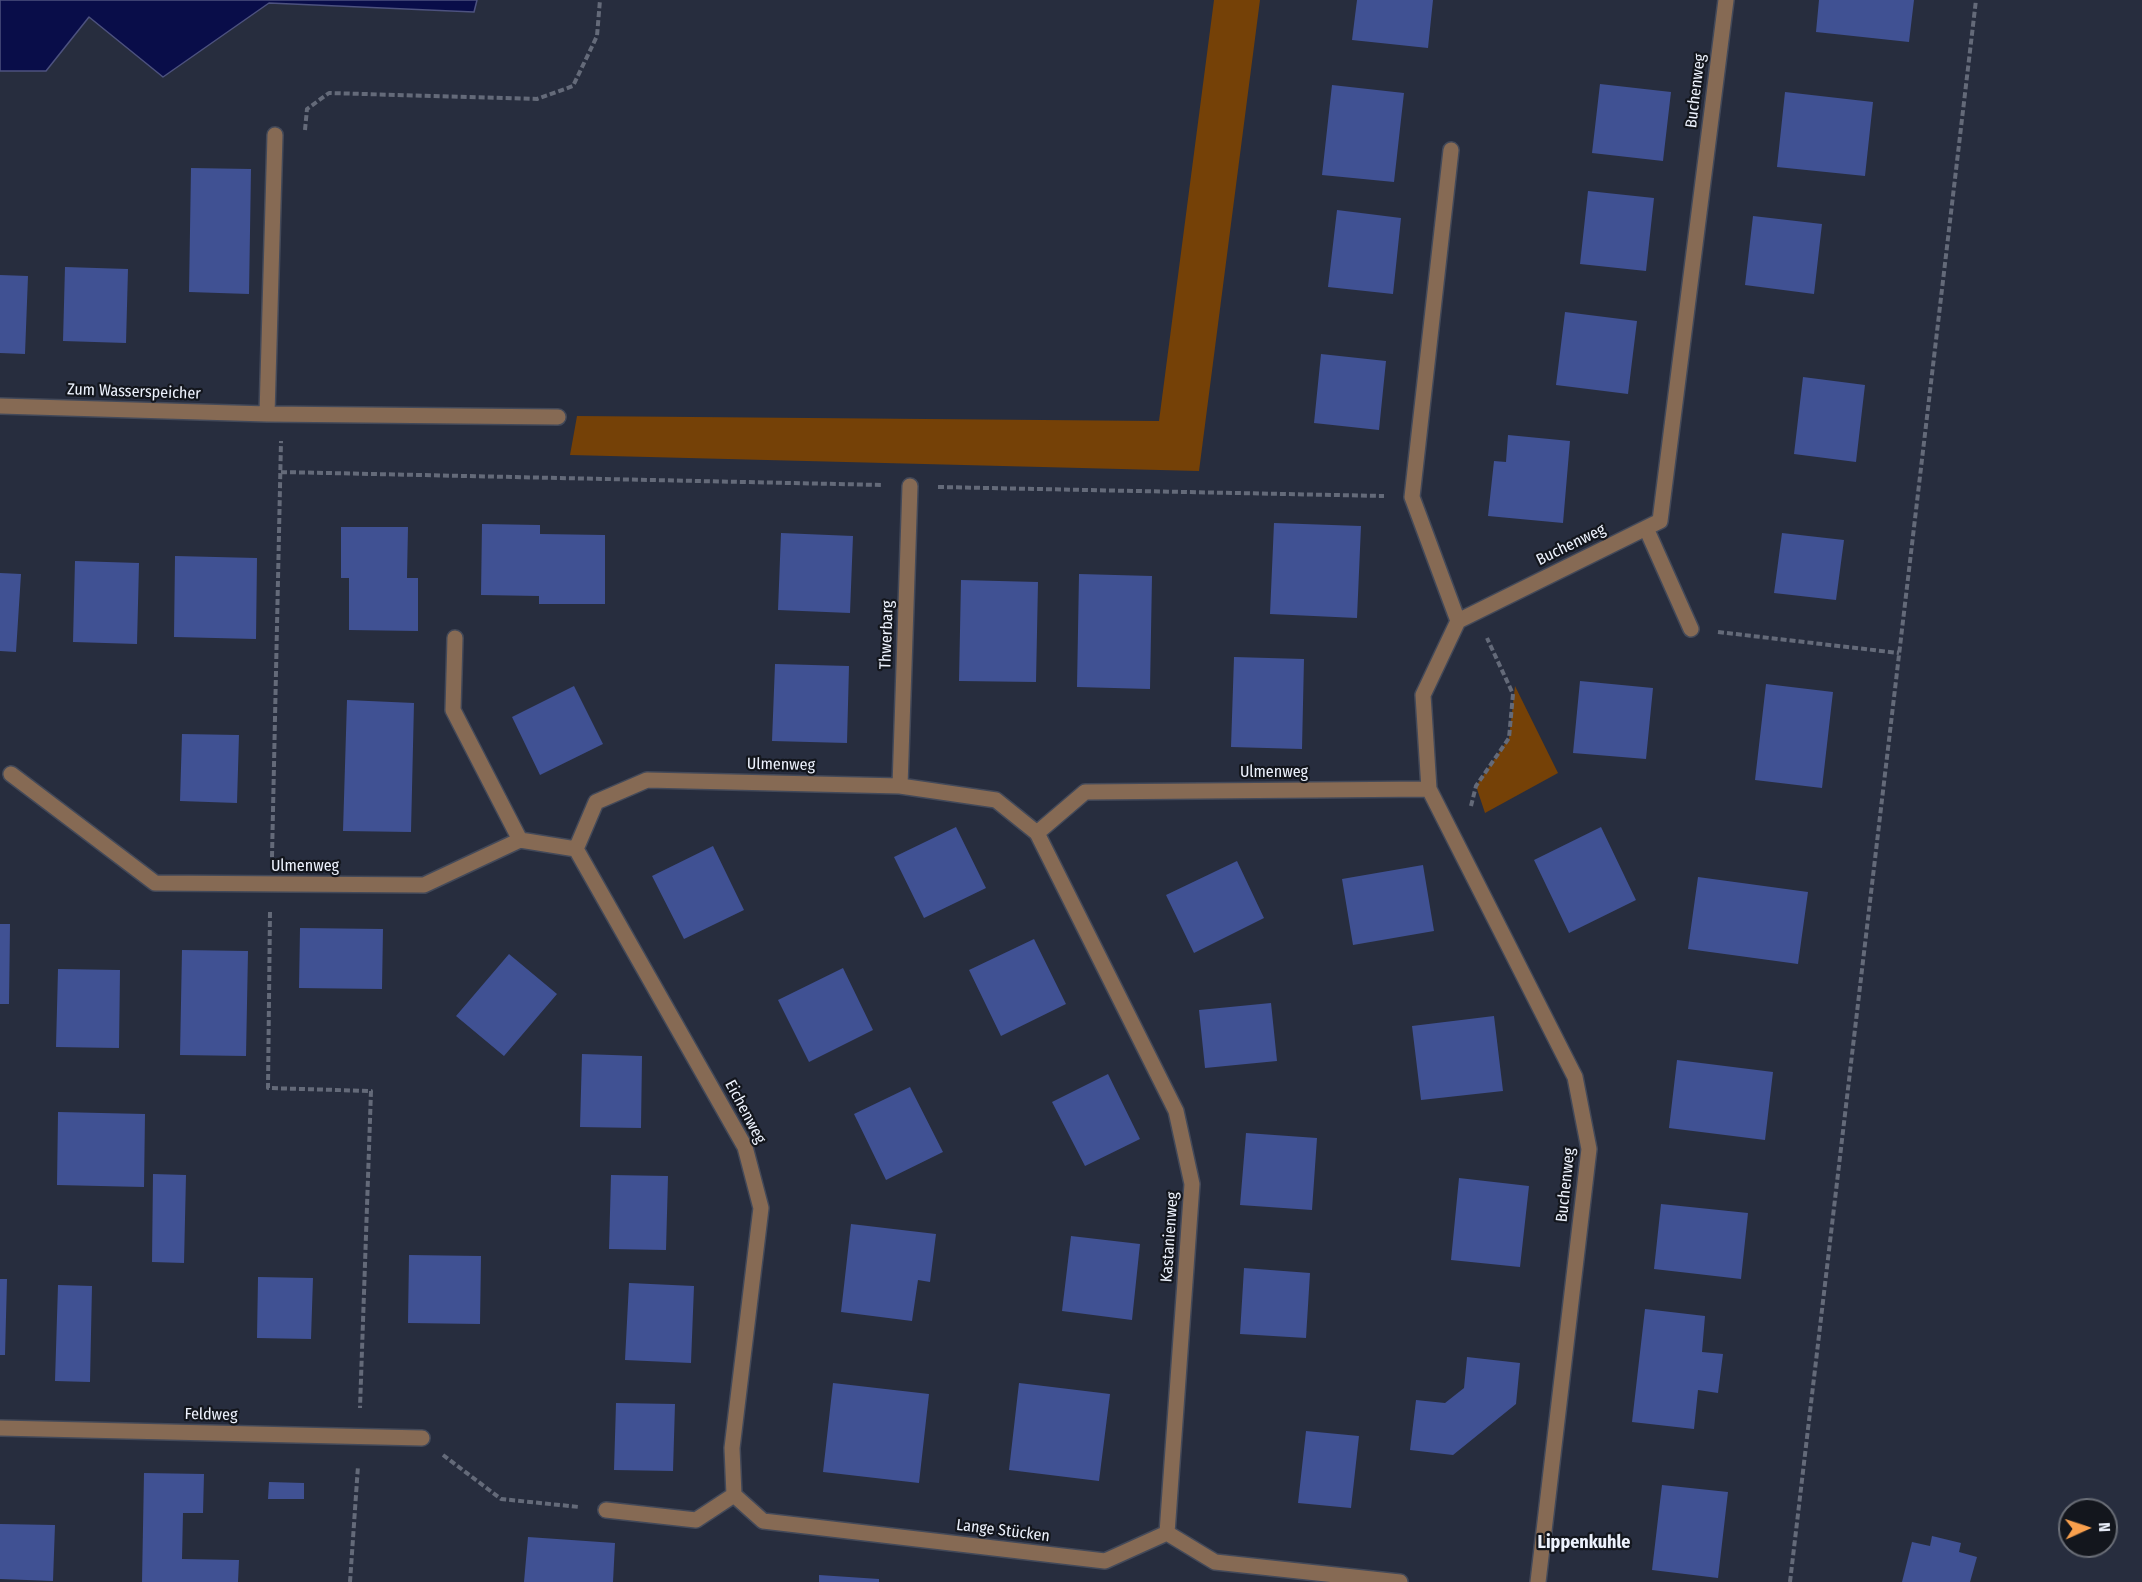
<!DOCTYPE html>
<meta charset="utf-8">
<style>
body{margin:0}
#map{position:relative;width:2142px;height:1582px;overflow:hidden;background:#272d3e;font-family:"Fira Sans Condensed",sans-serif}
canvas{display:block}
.north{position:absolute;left:2058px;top:1498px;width:60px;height:60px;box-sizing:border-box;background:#13161d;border:2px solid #6a6e77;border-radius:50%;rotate:87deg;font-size:16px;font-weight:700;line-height:24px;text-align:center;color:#edf2fd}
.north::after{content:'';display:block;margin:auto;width:21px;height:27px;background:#f9a04d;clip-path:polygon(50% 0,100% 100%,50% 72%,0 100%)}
</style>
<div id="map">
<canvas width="2142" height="1582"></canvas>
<div class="north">N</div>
</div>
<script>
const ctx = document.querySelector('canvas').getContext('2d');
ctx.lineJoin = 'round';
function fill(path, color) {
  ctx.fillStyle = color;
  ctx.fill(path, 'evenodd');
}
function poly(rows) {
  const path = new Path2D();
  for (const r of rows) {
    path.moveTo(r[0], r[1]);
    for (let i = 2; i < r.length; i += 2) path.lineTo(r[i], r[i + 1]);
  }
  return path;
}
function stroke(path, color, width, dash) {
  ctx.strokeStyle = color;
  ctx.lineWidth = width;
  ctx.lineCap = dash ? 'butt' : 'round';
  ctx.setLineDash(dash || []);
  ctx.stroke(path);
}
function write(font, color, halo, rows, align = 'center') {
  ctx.font = font + ' "Fira Sans Condensed",sans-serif';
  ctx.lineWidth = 4.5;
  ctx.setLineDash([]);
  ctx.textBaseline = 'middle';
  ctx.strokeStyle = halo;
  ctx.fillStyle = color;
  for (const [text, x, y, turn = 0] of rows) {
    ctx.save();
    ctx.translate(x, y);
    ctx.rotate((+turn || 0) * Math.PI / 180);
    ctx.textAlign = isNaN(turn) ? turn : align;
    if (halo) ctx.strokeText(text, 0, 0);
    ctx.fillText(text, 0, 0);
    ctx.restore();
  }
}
const green = poly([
 [1214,0,1260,0,1199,471,570,455,577,416,1159,421],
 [1515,686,1558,773,1485,813,1476,786,1509,738]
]);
const water = poly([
 [0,0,477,0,474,12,269,3,163,77,89,17,46,71,0,71,0,0]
]);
const building = poly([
 [1357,0,1433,0,1428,48,1352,40],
 [1819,0,1914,0,1909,42,1816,32],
 [1600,84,1671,92,1663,161,1592,153],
 [1332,85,1404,93,1394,182,1322,175],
 [1785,92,1873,102,1865,176,1777,167],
 [191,168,251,169,249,294,189,292],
 [1588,191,1654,198,1646,271,1580,264],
 [1337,210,1401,218,1393,294,1328,287],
 [1753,216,1822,224,1814,294,1745,285],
 [65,267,128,269,126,343,63,341],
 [0,275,28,276,25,354,0,353],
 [1565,312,1637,321,1628,394,1556,385],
 [1321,354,1386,361,1379,430,1314,423],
 [1803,377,1865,385,1856,462,1794,454],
 [1508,435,1570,441,1563,523,1488,516,1494,461,1506,462],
 [1274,523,1361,526,1357,618,1270,614],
 [482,524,540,525,540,534,605,535,605,604,539,604,539,596,481,595],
 [341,527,408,527,407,578,418,578,418,631,349,630,349,578,341,578],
 [781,533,853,536,850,613,778,610],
 [1782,533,1844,540,1836,600,1774,593],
 [175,556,257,558,256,639,174,637],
 [75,561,139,563,137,644,73,642],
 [0,573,21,574,16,652,0,651],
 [1079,574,1152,576,1150,689,1077,687],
 [961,580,1038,582,1036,682,959,681],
 [1234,657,1304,659,1302,749,1231,747],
 [775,664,849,666,847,743,772,741],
 [1580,681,1653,688,1646,759,1573,753],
 [1766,684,1833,692,1822,788,1755,780],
 [574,686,603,744,540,775,512,717],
 [347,700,414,703,411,832,343,831],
 [182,734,239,735,237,803,180,801],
 [956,827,986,888,924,918,894,857],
 [1601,827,1636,900,1569,933,1534,860],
 [713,846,744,910,684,939,652,876],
 [1237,861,1264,918,1194,953,1166,895],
 [1423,865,1434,931,1353,945,1342,879],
 [1698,877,1808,892,1798,964,1688,949],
 [0,924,10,924,9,1004,0,1004],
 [300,928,383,929,382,989,299,988],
 [1034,939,1066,1004,1001,1036,969,970],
 [182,950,248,951,246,1056,180,1055],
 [509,954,557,994,504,1056,456,1016],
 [843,968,873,1030,809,1062,778,1000],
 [58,969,120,970,119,1048,56,1047],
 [1271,1003,1277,1061,1205,1068,1199,1010],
 [1494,1016,1503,1091,1421,1100,1412,1026],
 [582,1054,642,1056,641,1128,580,1127],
 [1677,1060,1773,1072,1765,1140,1669,1128],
 [1108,1074,1140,1139,1085,1166,1052,1102],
 [910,1087,943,1152,886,1180,854,1114],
 [58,1112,145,1114,144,1187,57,1185],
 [1246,1133,1317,1138,1312,1210,1240,1205],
 [153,1174,186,1175,184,1263,152,1262],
 [611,1175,668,1176,666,1250,609,1249],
 [1459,1178,1529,1186,1520,1267,1451,1260],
 [1661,1204,1748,1213,1741,1279,1654,1269],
 [851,1224,936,1234,930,1282,918,1280,912,1321,841,1312],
 [1071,1236,1140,1244,1132,1320,1062,1311],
 [409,1255,481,1256,480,1324,408,1323],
 [1244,1268,1310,1273,1306,1338,1240,1334],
 [258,1277,313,1278,311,1339,257,1338],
 [0,1279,7,1279,5,1355,0,1355],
 [629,1283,694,1286,691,1363,625,1360],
 [58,1285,92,1286,90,1382,55,1381],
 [1645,1309,1705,1316,1702,1352,1723,1354,1718,1393,1698,1390,1694,1429,1632,1422],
 [1467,1357,1520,1363,1516,1404,1453,1455,1410,1450,1416,1400,1445,1403,1464,1388],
 [833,1383,929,1394,919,1483,823,1472],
 [1019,1383,1110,1394,1099,1481,1009,1470],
 [616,1403,675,1404,673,1471,614,1470],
 [1306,1431,1359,1436,1351,1508,1298,1503],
 [144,1473,204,1474,203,1513,183,1513,182,1559,239,1560,238,1582,142,1582],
 [269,1482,304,1483,304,1499,268,1499],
 [1662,1485,1728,1492,1718,1578,1652,1570],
 [0,1524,55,1525,53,1581,0,1579],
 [1932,1536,1961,1543,1959,1552,1977,1557,1970,1582,1902,1582,1912,1542,1930,1546],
 [528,1537,615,1543,613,1582,524,1582],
 [819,1575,879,1579,879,1582,819,1582]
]);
const path = poly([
 [305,130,307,109,329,93,537,99,573,86,597,36,600,0],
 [281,472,883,485],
 [938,487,1384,496],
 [1718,632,1899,653],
 [1471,806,1476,786,1509,738,1513,694,1487,638],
 [272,857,281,441],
 [270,912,268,1088,371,1091,360,1408],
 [443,1455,501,1499,579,1507],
 [350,1582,358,1466],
 [1790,1582,1976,0]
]);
const minor = poly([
 [1451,150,1412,497,1458,621],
 [0,406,267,414,558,417],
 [267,414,275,135],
 [1646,528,1691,629],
 [1458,621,1660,521,1726,0],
 [455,638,453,710,520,840],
 [11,774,155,883,424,885,520,840,576,849],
 [900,786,910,486],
 [1429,789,1575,1077,1589,1149,1538,1582],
 [1037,833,1176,1111,1192,1184,1167,1533],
 [576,849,596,802,647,780,900,786,996,800,1037,833,1085,792,1429,789,1423,695,1458,621],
 [576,849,745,1147,761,1208,732,1448,734,1495],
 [0,1428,422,1438],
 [734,1495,763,1521,1105,1561,1167,1533],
 [606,1510,696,1520,734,1495],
 [1167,1533,1215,1562,1400,1582]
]);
const streetNames = [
 ["Buchenweg",1696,91,-83],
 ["Zum Wasserspeicher",134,392,2],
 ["Buchenweg",1571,545,-26],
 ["Thwerbarg",887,635,-88],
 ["Ulmenweg",781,765,1],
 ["Ulmenweg",1274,773],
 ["Ulmenweg",305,867],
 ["Eichenweg",745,1112,62],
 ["Buchenweg",1566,1185,-84],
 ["Kastanienweg",1170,1237,-86],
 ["Feldweg",211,1415,1],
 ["Lange Stücken",1003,1531,7]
];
const neighbourhoodNames = [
 ["Lippenkuhle",1584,1543]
];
fill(green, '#754107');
fill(water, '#090d49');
stroke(water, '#4d527f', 1.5);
fill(building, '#405193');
stroke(minor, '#434959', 18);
stroke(path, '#646a79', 4, [6, 3]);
stroke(minor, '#866a54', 15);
write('16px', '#edf2fd', '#13161d', streetNames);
write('bold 18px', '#edf2fd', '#13161d', neighbourhoodNames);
</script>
